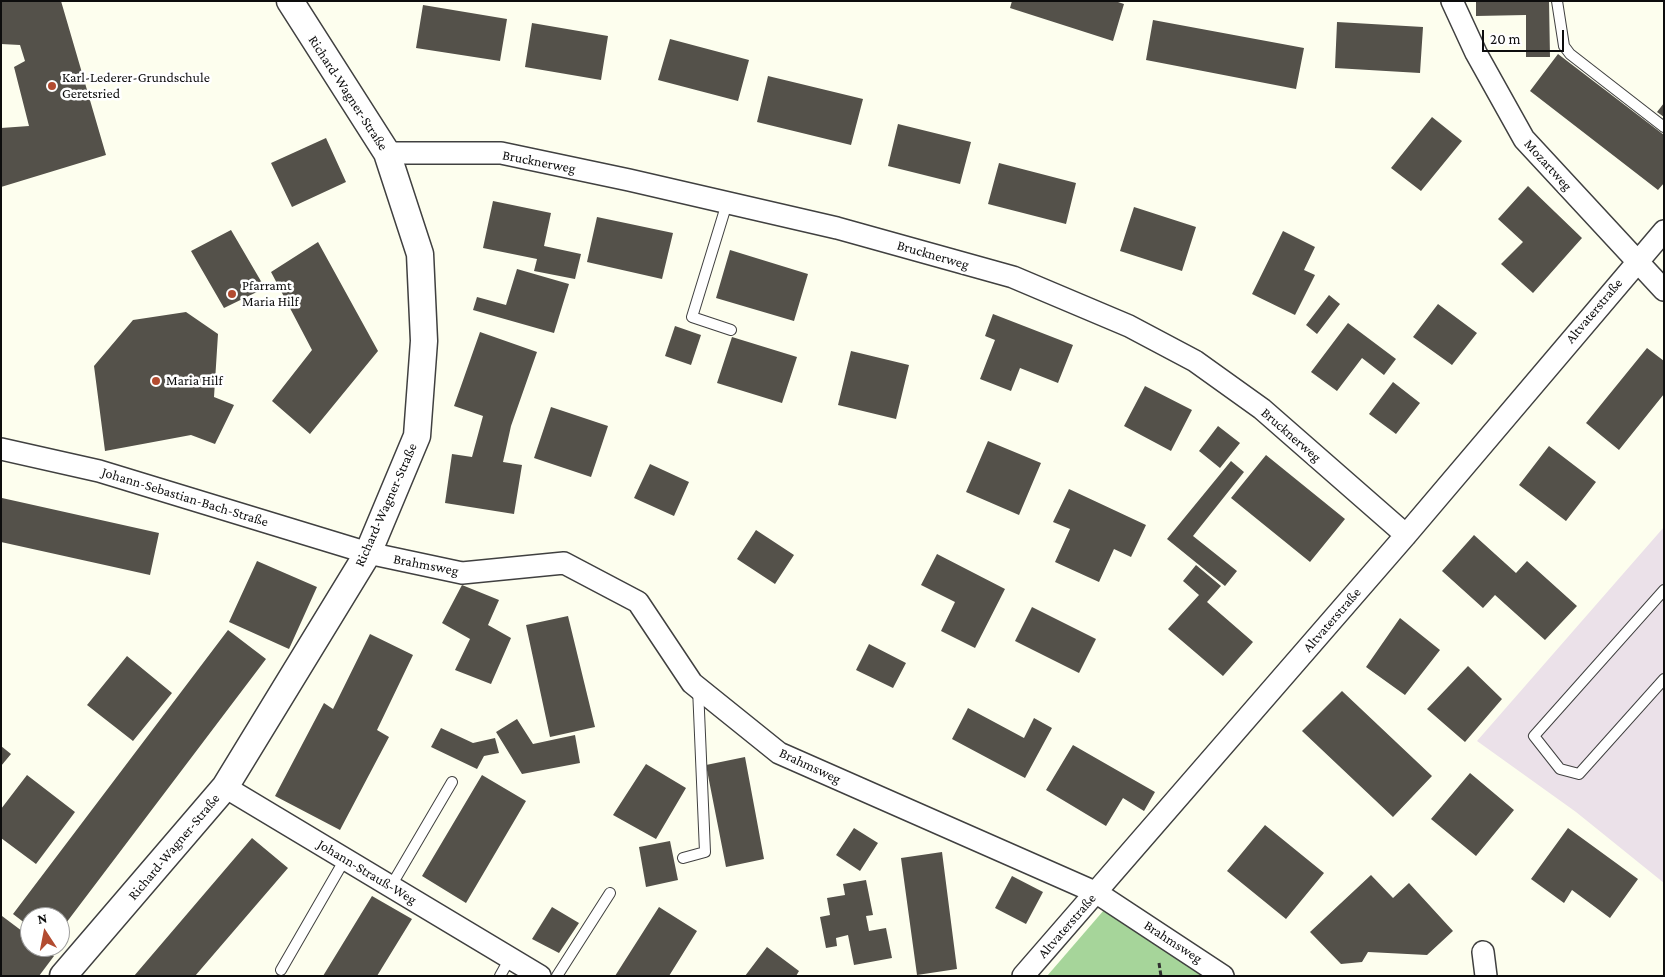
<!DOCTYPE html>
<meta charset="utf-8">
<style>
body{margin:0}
#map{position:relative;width:1665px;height:977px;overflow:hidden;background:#fdfeee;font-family:"Crimson Pro",serif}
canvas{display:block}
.frame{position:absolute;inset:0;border:2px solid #0d0d0d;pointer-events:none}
.north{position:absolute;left:20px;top:907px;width:50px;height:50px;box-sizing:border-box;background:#fff;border:1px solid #9e9e9e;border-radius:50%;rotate:349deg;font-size:14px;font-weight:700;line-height:20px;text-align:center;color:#0d0d0d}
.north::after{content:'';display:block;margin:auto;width:18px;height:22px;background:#b24b30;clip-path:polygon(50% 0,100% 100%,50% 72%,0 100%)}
.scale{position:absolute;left:1482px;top:30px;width:82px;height:22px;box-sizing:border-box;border:2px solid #0d0d0d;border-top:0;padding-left:6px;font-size:15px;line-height:18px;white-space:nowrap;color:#0d0d0d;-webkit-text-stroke:4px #fff;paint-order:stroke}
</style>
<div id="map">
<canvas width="1665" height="977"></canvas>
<div class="frame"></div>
<div class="north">N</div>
<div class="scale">20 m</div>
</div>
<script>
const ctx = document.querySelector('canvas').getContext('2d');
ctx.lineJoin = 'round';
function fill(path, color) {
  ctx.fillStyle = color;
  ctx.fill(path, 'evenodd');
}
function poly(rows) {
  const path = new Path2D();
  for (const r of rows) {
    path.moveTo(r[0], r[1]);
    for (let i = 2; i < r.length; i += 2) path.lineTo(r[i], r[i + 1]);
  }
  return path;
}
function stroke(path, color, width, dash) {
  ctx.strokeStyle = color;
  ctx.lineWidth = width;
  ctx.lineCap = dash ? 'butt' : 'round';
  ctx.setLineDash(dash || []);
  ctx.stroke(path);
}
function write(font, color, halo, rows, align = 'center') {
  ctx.font = font + ' "Crimson Pro",serif';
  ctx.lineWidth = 5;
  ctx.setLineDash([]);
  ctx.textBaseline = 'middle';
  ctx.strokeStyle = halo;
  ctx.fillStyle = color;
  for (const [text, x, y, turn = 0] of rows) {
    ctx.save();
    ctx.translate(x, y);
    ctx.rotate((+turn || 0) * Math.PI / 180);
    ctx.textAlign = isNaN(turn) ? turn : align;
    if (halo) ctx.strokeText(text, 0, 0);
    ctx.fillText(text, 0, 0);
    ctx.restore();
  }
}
const industrial = poly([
 [1664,527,1664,883,1576,812,1477,741]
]);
const forest = poly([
 [1104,910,1203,976,1047,976]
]);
const building = poly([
 [1,1,61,1,106,155,1,187,1,128,29,126,14,67,25,61,20,45,1,44],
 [1012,1,1115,1,1124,4,1113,41,1010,8],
 [1476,1,1549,1,1550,57,1526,57,1526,15,1476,16],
 [423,5,507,19,500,61,416,48],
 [1153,20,1304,48,1296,89,1146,60],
 [1337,22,1423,27,1420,73,1335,68],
 [532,23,608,36,601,80,525,67],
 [670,39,749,60,738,101,658,80],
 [1558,54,1664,135,1664,183,1658,190,1530,91],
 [768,76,863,99,851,145,757,122],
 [1664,103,1664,117,1657,112],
 [1432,117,1462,141,1421,191,1391,168],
 [898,124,971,142,960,184,888,166],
 [326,138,346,182,292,207,271,163],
 [999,163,1076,183,1066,224,988,204],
 [1528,186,1582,238,1533,293,1501,264,1523,242,1498,219],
 [493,201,551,213,544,246,581,254,575,279,534,271,537,259,483,248],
 [1134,207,1196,227,1182,271,1120,251],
 [597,217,673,233,662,279,587,262],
 [231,230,265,288,224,308,191,251],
 [1283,231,1315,247,1304,270,1315,275,1295,315,1252,294],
 [318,242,378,351,310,434,272,401,312,350,271,272],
 [730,250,808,274,794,321,716,298],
 [517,269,569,284,554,333,473,310,477,297,506,305],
 [1329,295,1340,304,1317,334,1306,325],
 [1438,304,1477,333,1452,365,1413,337],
 [186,312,218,334,214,397,234,405,215,444,191,435,105,451,94,366,133,320],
 [993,314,1073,345,1058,383,1020,368,1011,391,980,379,995,340,985,336],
 [1348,323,1396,359,1384,375,1362,358,1337,391,1311,372],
 [675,326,701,335,691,365,665,356],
 [480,332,537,352,511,426,503,462,522,465,514,514,445,503,452,454,472,457,483,416,454,406],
 [732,337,797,357,782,403,717,383],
 [1647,348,1664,361,1664,394,1619,450,1586,423],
 [851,351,909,365,896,419,838,405],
 [1393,382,1420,403,1396,434,1369,414],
 [1145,386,1192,410,1171,451,1124,426],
 [551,407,608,426,591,477,534,458],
 [1218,426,1240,443,1220,468,1199,451],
 [988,441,1041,463,1019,515,966,492],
 [1549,446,1596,482,1566,521,1519,485],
 [1266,455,1345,519,1310,562,1231,498],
 [1231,461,1244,472,1193,536,1237,571,1225,586,1167,539],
 [650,464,689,482,674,516,634,498],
 [1069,489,1146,525,1131,557,1114,549,1099,582,1055,562,1070,529,1053,522],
 [2,498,159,533,150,575,1,542],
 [756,530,794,555,775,584,737,559],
 [1474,535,1516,573,1527,561,1577,606,1545,640,1495,595,1483,608,1442,571],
 [937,554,1005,589,975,648,941,631,955,602,921,585],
 [257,561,317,587,289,649,229,622],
 [1196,565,1221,586,1207,602,1253,642,1223,676,1168,629,1199,595,1183,581],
 [462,585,499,600,488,625,511,638,491,684,455,670,470,639,442,623],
 [1032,607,1096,639,1079,673,1015,641],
 [568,616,595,727,550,737,526,625],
 [1400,618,1440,650,1405,695,1366,667],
 [228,630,266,659,60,931,60,917,30,917,30,927,13,914],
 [370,634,413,655,377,730,389,737,340,830,275,796,324,703,333,709],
 [869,644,906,663,893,688,856,670],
 [127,656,172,693,133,741,87,705],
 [1468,666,1502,699,1465,742,1427,709],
 [1342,691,1432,776,1393,817,1302,731],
 [968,708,1024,738,1034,718,1052,728,1025,778,952,739],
 [517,719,533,744,575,735,580,763,522,774,496,732],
 [441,728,473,743,495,738,499,753,484,756,477,769,431,747],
 [1073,745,1155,792,1144,811,1123,798,1106,826,1046,790],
 [1,746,11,754,1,766],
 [745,757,764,859,726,867,706,765],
 [646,764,686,788,656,839,613,815],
 [1470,773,1514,810,1476,856,1431,819],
 [27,775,75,812,36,864,1,838,1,809],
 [482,775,526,801,466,903,422,876],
 [1265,825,1324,873,1286,919,1227,871],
 [854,828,878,843,860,871,836,855],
 [1568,828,1638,879,1610,918,1572,890,1564,903,1531,879],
 [252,838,288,868,195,976,134,976],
 [670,841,678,880,646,887,639,847],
 [942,852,957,969,917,975,901,858],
 [1371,875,1393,898,1409,883,1453,931,1427,955,1368,952,1362,962,1341,964,1310,932],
 [1012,876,1043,892,1026,924,995,908],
 [866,880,873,915,866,916,869,931,886,928,892,958,854,965,848,935,836,938,837,946,826,948,820,917,830,915,827,898,845,895,843,884],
 [372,896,412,919,377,976,323,976],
 [552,907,579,923,559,953,532,939],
 [659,907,697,931,669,976,615,976],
 [2,916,30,937,30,947,43,947,54,956,39,976,1,976],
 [767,947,799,971,796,976,745,976]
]);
const path = poly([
 [1159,963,1161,976]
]);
const service = poly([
 [1557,1,1564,46,1570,54,1664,127],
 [727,203,692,317,731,330],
 [1664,590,1534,736,1560,769,1579,774,1664,679],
 [683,858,705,852,698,688],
 [391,886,452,782],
 [281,970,345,859],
 [500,976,510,958],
 [557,976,610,893]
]);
const minor = poly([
 [1452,1,1476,53,1524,139,1664,290],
 [387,153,501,153,629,180,837,228,1013,277,1129,326,1195,361,1262,409,1406,535],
 [1,449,99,471,368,553,462,573,564,563,638,602,692,683,779,753,1097,893,1223,976],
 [225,787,540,976],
 [1483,952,1486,976],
 [1023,976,1406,535,1664,231]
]);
const tertiary = poly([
 [63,976,225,787,368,553,417,436,424,341,420,254,387,153,290,1]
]);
const markers = [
 [52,86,5,"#b24b30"],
 [232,294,5,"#b24b30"],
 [156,381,5,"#b24b30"]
];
const poiNames = [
 ["Karl-Lederer-Grundschule",62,78],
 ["Geretsried",62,94],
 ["Pfarramt",242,286],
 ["Maria Hilf",242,302],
 ["Maria Hilf",166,381]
];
const streetNames = [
 ["Richard-Wagner-Straße",348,93,57],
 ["Brucknerweg",539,162,11],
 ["Mozartweg",1548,165,48],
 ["Brucknerweg",933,255,16],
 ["Altvaterstraße",1594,311,-50],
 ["Brucknerweg",1291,435,41],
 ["Johann-Sebastian-Bach-Straße",185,497,17],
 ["Richard-Wagner-Straße",386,505,-66],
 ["Brahmsweg",426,565,11],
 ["Altvaterstraße",1332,620,-49],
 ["Brahmsweg",810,766,25],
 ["Richard-Wagner-Straße",174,847,-50],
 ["Johann-Strauß-Weg",367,872,31],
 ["Altvaterstraße",1067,926,-49],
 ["Brahmsweg",1173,942,33]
];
fill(industrial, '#ebe1e9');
fill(forest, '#a6d59a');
fill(building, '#54514a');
stroke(service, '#404040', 12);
stroke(minor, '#404040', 24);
stroke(tertiary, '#404040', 29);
stroke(path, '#2f2f2f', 3, [5, 2.5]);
stroke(service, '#fff', 10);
stroke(minor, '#fff', 21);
stroke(tertiary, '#fff', 26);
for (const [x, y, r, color] of markers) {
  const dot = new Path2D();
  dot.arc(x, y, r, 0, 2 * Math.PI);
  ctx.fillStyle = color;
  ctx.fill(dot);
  stroke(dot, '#fff', 2);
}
write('14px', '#0d0d0d', '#fff', poiNames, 'left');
write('14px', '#0d0d0d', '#fff', streetNames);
</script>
